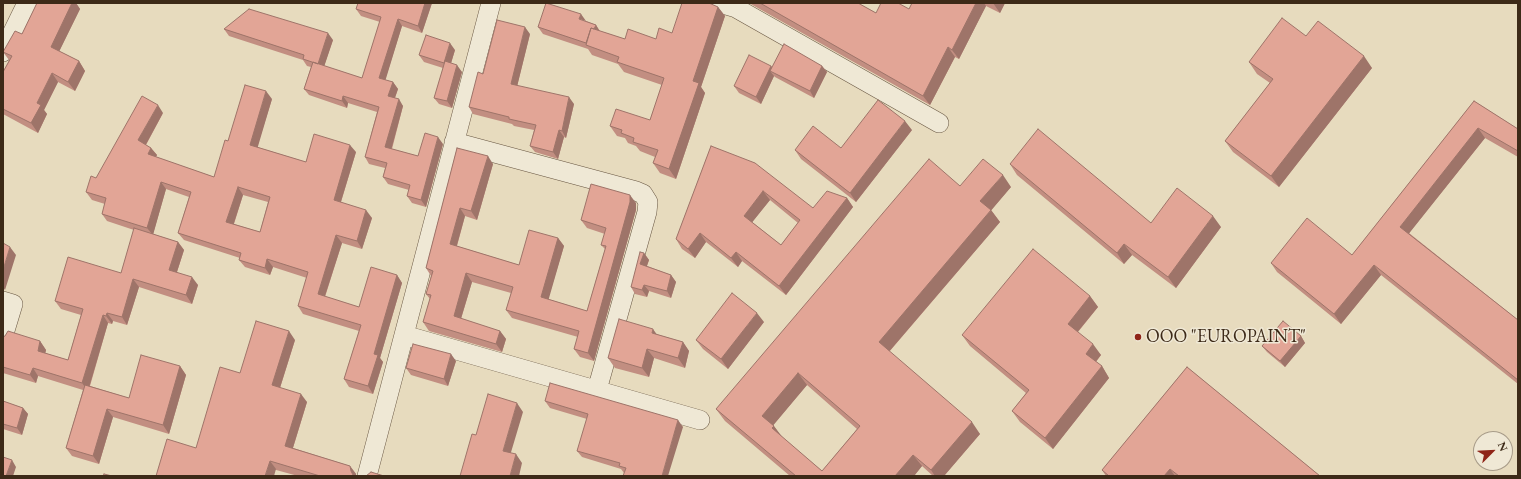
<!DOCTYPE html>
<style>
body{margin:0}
#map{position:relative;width:1521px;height:479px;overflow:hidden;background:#e7dbbe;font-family:"EB Garamond",serif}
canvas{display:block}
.frame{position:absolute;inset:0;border:4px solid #3d2a18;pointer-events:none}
.north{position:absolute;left:1473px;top:431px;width:40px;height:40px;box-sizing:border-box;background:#efe8d5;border:1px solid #a89c89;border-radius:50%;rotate:66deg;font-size:11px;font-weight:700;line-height:16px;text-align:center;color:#3d2a18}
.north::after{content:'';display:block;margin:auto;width:14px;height:18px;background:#8f2418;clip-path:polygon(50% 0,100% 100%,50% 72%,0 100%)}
</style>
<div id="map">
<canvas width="1521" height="479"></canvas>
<div class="frame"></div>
<div class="north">N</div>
</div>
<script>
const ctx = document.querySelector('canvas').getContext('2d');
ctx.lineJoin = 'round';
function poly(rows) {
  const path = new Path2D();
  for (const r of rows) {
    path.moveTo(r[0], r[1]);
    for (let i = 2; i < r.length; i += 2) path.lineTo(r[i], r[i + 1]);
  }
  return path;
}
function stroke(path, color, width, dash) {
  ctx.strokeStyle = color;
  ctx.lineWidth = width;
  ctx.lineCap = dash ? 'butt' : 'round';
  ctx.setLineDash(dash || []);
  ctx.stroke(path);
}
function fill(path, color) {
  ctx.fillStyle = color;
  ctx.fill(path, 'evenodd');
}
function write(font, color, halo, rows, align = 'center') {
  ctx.font = font + ' "EB Garamond",serif';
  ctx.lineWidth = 3;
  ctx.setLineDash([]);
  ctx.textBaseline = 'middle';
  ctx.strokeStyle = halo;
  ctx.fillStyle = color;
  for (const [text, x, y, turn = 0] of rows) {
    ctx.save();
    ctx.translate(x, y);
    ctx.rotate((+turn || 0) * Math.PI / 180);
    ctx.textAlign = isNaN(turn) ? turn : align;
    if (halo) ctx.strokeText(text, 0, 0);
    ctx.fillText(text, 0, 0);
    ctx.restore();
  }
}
const minor = poly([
 [719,3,736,8,939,123],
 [3,52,27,3],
 [454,142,636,191,643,194,648,202,647,212,597,390],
 [3,301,13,304,3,337],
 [404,335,700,420],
 [367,476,491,3]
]);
const wall = poly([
 [37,3,76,3,80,9,59,51,79,61,85,71,75,91,58,82,44,110,47,114,38,133,3,114,3,72,9,60,3,52,22,34],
 [358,3,432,3,422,33,402,26,385,80,393,82,398,89,395,98,403,106,392,149,418,156,443,144,426,207,412,203,407,196,409,190,388,184,383,177,385,168,369,164,365,157,377,112,348,103,347,108,309,95,304,89,311,67,307,66,303,60,229,36,224,29,333,40,324,66,362,78,380,22,361,16,356,9],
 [749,3,858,3,876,13,909,9,912,3,1005,3,1000,13,986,6,959,59,955,57,930,105],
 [718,7,725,16,701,87,705,93,676,179,660,173,653,163,655,157,640,151,636,146,628,143,625,138,617,136,610,126,650,120,662,85,624,72,618,64,592,55,588,49,543,34,538,27,586,21,596,25,600,31,625,39,656,39,672,33],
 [530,34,517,86,574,104,566,138,564,137,558,159,535,152,530,146,534,130,514,126,512,124,473,114,469,107,483,74],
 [1306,36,1372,68,1279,187,1233,152,1225,141,1270,83,1257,74,1249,62],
 [455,50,451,63,462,72,452,108,439,104,434,98,443,68,424,62,419,55],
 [771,66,772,67,822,66,827,72,814,98,775,77,774,76,761,104,739,93,734,86],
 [272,99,257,147,306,162,356,152,341,202,372,218,362,249,342,243,325,297,359,307,397,275,402,283,380,358,383,362,373,394,349,387,344,379,359,331,303,314,298,306,307,278,273,267,270,275,245,267,239,260,240,258,184,240,178,233,189,197,166,189,153,234,178,242,184,250,177,272,198,285,192,304,139,287,127,325,113,321,112,324,108,323,90,386,129,398,180,366,186,375,169,434,113,417,99,464,72,456,66,448,83,390,38,376,36,383,3,373,3,337,40,341,46,350,45,353,68,360,81,315,61,309,55,301,121,273,134,230,107,221,102,214,105,204,92,200,86,192,96,178,163,113,146,145,151,148,157,155,156,157,214,177,228,141],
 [243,195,268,202,260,232,234,224],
 [1474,101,1518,129,1518,157,1485,138,1409,233,1518,320,1518,384,1381,275,1341,324,1277,272,1271,263,1352,255],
 [912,130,856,202,801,159,795,150,841,148],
 [711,146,813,208,847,198,853,207,786,295,742,261,738,267,706,242,695,258,682,249,676,239],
 [770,200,798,223,781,245,752,222],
 [457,148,493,164,477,220,465,216,457,246,519,265,558,238,564,246,548,299,587,311,605,249,601,245,605,234,587,228,581,220,636,203,636,210,594,361,580,357,574,349,578,337,512,318,506,310,511,293,472,282,461,319,500,331,506,339,502,352,429,331,423,322,430,299,426,294,431,276,426,268],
 [1010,164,1151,223,1221,227,1176,288,1132,255,1124,264,1017,175],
 [960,186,1011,187,991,210,1000,222,889,352,980,434,944,476,933,476,922,466,914,476,790,476,725,421,716,409],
 [807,385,857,429,822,471,781,436,773,425],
 [644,253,649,260,647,266,671,275,676,282,671,298,649,291,647,297,635,294,631,287],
 [1090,296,1098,307,1078,332,1101,355,1096,362,1102,366,1109,378,1053,449,1020,422,1012,411,1026,393,970,346,962,335],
 [764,322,728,369,703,349,696,340],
 [656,334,683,342,689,351,685,368,654,358,649,377,615,368,608,358],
 [1301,336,1305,343,1285,367,1267,352,1262,346],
 [295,340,280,388,307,402,293,448,350,466,356,474,356,476,298,476,196,448,240,373],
 [456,361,448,386,411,375,406,368],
 [1187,367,1320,476,1106,476,1102,470],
 [3,401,23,408,28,414,22,435,3,429],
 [545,401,683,427,624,473,621,469,582,457,577,451,587,419,550,408]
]);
const shadedWall = poly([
 [72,3,76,3,80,9,57,56,51,47],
 [425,3,432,3,422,33,418,26],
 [976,3,984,3,986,6,959,59,952,50],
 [993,3,1005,3,1000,13],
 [718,7,725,16,701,87,705,93,676,179,669,169,693,81],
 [581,14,586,21,579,19],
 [398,19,402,26,384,85,379,78],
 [596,25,600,32,589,44],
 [525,27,530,34,516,91,511,84],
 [328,33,333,40,323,70,318,64],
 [450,43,455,50,449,70,444,63],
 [948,47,955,57,930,105,923,96],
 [1364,56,1372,68,1279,187,1271,176],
 [79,61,85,71,75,91,68,82],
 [457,65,462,72,452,108,447,101],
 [771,66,776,72,770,71,774,76,761,104,756,97],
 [822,66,827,72,814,98,810,91],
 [52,73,58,82,44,110,47,114,38,133,31,123,37,103],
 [393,82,398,89,393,103,388,96],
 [266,91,272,99,256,153,250,145],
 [343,96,348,103,347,108,342,101],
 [569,97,574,104,566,138,562,131],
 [399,99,403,106,390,154,385,147],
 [158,105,163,113,144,148,138,140],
 [905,121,912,130,856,202,850,193],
 [1478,128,1485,138,1407,236,1400,227],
 [559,130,564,137,558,159,553,152],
 [438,137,443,144,426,207,421,200],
 [350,145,356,152,339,208,334,200],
 [151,148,157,155,153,162,148,154],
 [488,156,493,164,477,220,471,211],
 [1003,175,1011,187,989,213,980,201],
 [161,182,166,189,153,235,147,228],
 [238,187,243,195,232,229,226,222],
 [763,191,770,200,750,225,744,216],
 [630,195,636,203,636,210,594,361,588,353],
 [847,198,853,207,786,295,779,286],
 [460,208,465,216,455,252,450,244],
 [366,210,372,218,362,249,357,241],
 [991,210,1000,222,887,354,879,342],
 [1213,216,1221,227,1176,288,1168,277],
 [700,233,706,242,695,258,688,249],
 [336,235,342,243,323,302,318,294],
 [558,238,564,246,547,305,541,297],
 [178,242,184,250,175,278,169,270],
 [1124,244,1132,255,1124,264,1117,253],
 [10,247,16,255,5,290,3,287,3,270],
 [736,252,742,261,738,267,731,258],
 [644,253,649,260,645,271,640,264],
 [267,259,273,267,270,275,265,268],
 [1374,265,1381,275,1341,324,1334,314],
 [466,273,472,282,459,325,454,316],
 [397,275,402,283,380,358,383,362,373,394,368,386,374,354],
 [671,275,676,282,671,298,667,291],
 [192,277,198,285,192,304,186,295],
 [133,279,139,287,127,325,122,317],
 [644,285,649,291,647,297,642,290],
 [1090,296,1098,307,1075,335,1068,324],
 [107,313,113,321,112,324,106,316],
 [757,313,764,322,728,369,721,359],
 [103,315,108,323,88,391,82,383],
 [653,329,660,339,652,333],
 [289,331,295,340,278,394,272,385],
 [500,331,506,339,502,352,496,344],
 [1301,336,1305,343,1285,367,1280,361],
 [40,341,46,350,44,359,38,351],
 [683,342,689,351,685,368,678,358],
 [1093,344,1101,355,1093,365,1086,354],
 [647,349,654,358,649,377,642,368],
 [451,354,456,361,448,386,444,379],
 [180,366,186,375,169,434,163,425],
 [1102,366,1109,378,1053,449,1045,438],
 [33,368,38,376,36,383,30,375],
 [798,373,807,385,771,428,762,416],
 [301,394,307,402,291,454,285,446],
 [517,403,523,412,509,459,503,451],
 [23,408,28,414,22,435,17,428],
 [107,409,113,417,99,464,93,456],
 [678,420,683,427,668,476,662,476],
 [972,422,980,434,944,476,935,476,931,470],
 [774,426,783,438,772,428],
 [516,454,522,463,519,476,510,476],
 [913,455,922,466,914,476,895,476],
 [12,460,16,467,13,476,6,476],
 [270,461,276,469,274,476,265,476],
 [350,466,356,474,356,476,354,476,351,471],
 [1170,469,1175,476,1164,476]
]);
const building = poly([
 [37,3,72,3,51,47,79,61,68,82,52,73,37,103,41,105,31,123,3,109,3,72,12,56,3,52,15,31,22,34,37,3],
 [358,3,425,3,418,26,398,19,379,78,393,82,388,96,399,99,385,147,418,156,425,133,438,137,421,200,407,196,410,185,383,177,387,163,365,157,379,107,343,96,342,101,304,89,313,62,362,78,381,17,356,9,358,3],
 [546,3,581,14,579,19,596,25,594,29,591,28,586,43,538,27,546,3],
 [682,3,709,3,718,7,693,81,699,83,669,169,653,163,658,150,633,142,634,138,621,133,622,130,610,126,616,109,650,120,664,78,617,62,619,57,586,45,591,28,625,39,628,29,656,39,659,28,672,33,682,3],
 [760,3,858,3,876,13,881,3,898,3,909,9,912,3,976,3,952,50,948,47,923,96,760,3],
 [249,9,328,33,318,64,303,59,304,55,224,29,249,9],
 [1282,18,1306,36,1318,21,1364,56,1271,176,1225,141,1273,79,1249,62,1282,18],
 [497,20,525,27,511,84,569,97,562,131,559,130,553,152,530,146,536,125,509,119,509,117,469,107,478,72,483,74,497,20],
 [426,35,450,43,444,63,419,55,426,35],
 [784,44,822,66,810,91,770,71,784,44],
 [749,55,771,66,756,97,734,86,749,55],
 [445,61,457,65,447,101,434,98,445,61],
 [245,85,266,91,250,145,306,162,314,134,350,145,334,200,366,210,357,241,336,235,318,294,359,307,371,267,397,275,374,354,378,355,368,386,344,379,361,325,298,306,308,272,267,259,265,268,239,260,241,253,178,233,191,192,161,182,147,228,102,214,106,198,86,192,91,176,96,178,142,96,158,105,138,140,151,148,148,154,214,177,225,140,228,141,245,85],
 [238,187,270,197,260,232,226,222,238,187],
 [878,100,905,121,850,193,795,150,813,126,841,148,878,100],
 [1474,101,1518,129,1518,151,1478,128,1400,227,1518,320,1518,380,1374,265,1334,314,1271,263,1307,218,1352,255,1474,101],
 [1038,129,1151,223,1177,188,1213,216,1168,277,1124,244,1117,253,1010,164,1038,129],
 [711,146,755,163,813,208,827,191,847,198,779,286,736,252,731,258,700,233,688,249,676,239,711,146],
 [763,191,800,220,781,245,744,216,763,191],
 [457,148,488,156,471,211,460,208,450,244,519,265,529,230,558,238,541,297,587,311,606,246,601,245,606,228,581,220,591,184,630,195,630,202,588,353,574,349,579,331,506,310,513,287,466,273,454,316,500,331,496,344,423,322,431,295,426,294,433,271,426,268,457,148],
 [929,159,960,186,983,159,1003,175,980,201,991,210,879,342,972,422,931,470,913,455,895,476,796,476,716,409,929,159],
 [798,373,860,426,822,471,772,428,774,426,762,416,798,373],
 [134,228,178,242,169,270,192,277,186,295,133,279,122,317,107,313,106,316,103,315,82,383,33,368,30,375,3,367,3,337,5,336,8,331,40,341,38,351,68,360,83,309,55,301,68,257,121,273,134,228],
 [3,243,10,247,3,270,3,243],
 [1033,249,1090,296,1068,324,1093,344,1086,354,1102,366,1045,438,1012,411,1029,390,962,335,1033,249],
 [640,252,644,253,640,264,671,275,667,291,644,285,642,290,631,287,640,252],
 [732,293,757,313,721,359,696,340,732,293],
 [619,319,653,329,652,333,683,342,678,358,647,349,642,368,608,358,619,319],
 [256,321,289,331,272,385,301,394,285,446,350,466,351,471,353,475,355,476,320,476,270,461,265,476,156,476,167,439,196,448,220,367,240,373,256,321],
 [1283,321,1301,336,1280,361,1262,346,1283,321],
 [413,344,451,354,444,379,406,368,413,344],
 [141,355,180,366,163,425,107,409,93,456,66,448,85,385,129,398,141,355],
 [1187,367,1320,476,1179,476,1170,469,1164,476,1109,476,1102,470,1187,367],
 [550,383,678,420,662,476,623,476,626,468,619,466,620,463,577,451,588,414,545,401,550,383],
 [488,394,517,403,503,451,516,454,510,476,460,476,472,434,476,435,488,394],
 [3,401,23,408,17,428,3,424,3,401],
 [3,457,12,460,6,476,3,476,3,457],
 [371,472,384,476,366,476,371,472],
 [104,474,112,476,103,476,104,474]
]);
const markers = [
 [1138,337,4,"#8f2418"]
];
const poiNames = [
 ["OOO \"EUROPAINT\"",1146,337]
];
stroke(minor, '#685642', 20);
stroke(minor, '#efe8d5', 19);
fill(wall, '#c28e81');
fill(shadedWall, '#9e7469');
fill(building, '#e2a596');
stroke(building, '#9e7469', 1);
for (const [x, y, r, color] of markers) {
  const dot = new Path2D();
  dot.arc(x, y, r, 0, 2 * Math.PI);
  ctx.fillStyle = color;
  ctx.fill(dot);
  stroke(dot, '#efe8d5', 1.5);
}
write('18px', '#3d2a18', '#efe8d5', poiNames, 'left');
</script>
